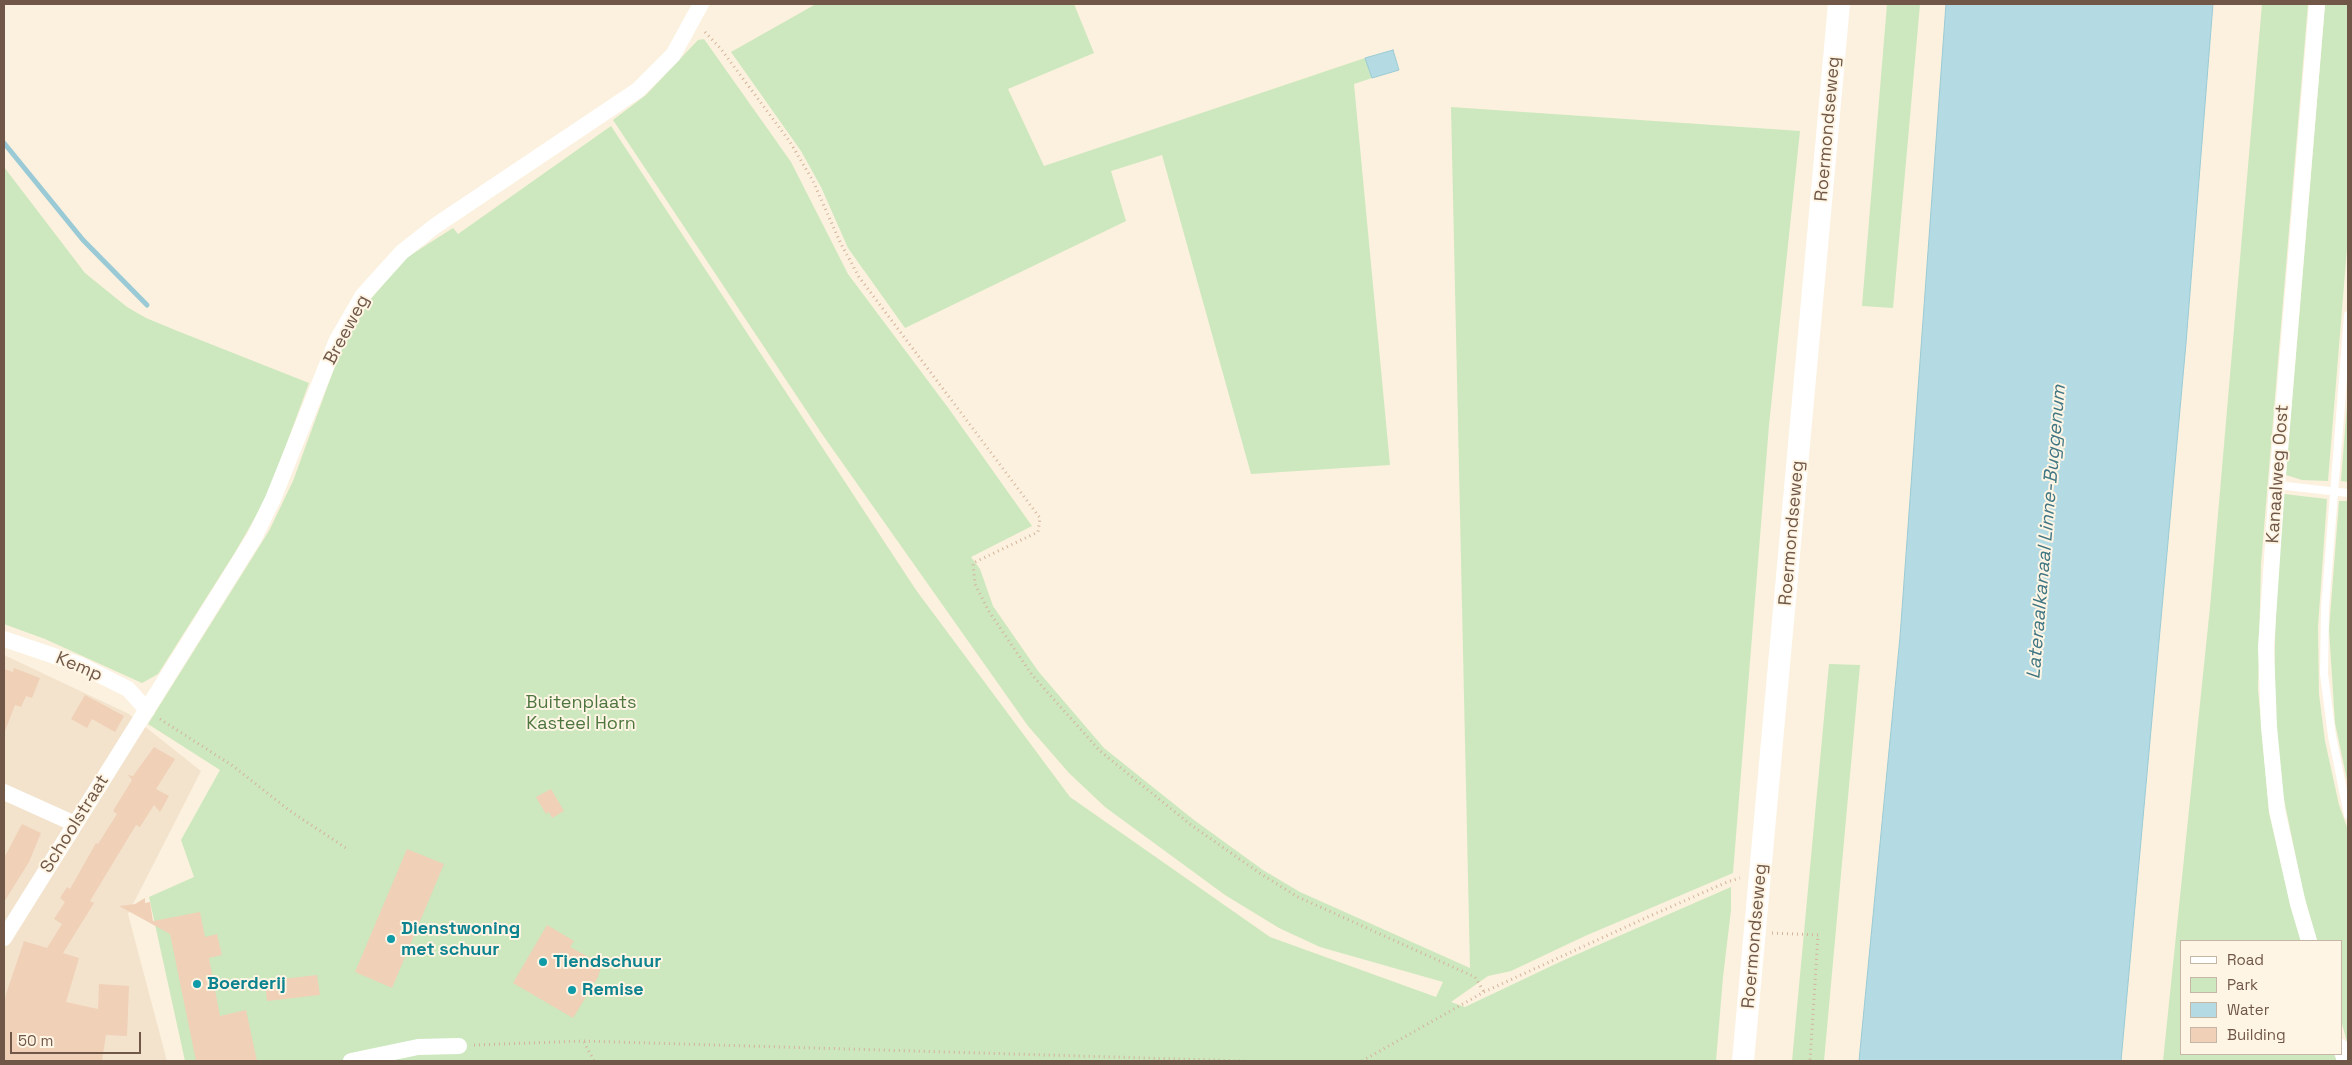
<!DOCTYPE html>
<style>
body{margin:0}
#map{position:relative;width:2352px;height:1065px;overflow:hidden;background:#fbf1de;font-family:"Space Grotesk",sans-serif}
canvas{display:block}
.frame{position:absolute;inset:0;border:5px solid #705747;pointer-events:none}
.legend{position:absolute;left:2180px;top:940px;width:162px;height:115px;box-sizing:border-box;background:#fff5e4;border:1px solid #c6b6a5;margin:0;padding:6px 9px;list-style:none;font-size:15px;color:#705747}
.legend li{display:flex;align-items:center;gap:10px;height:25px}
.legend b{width:25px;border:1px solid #c6b6a5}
.scale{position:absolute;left:10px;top:1032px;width:131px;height:22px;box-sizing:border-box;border:2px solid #705747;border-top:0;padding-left:6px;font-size:15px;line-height:18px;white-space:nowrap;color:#705747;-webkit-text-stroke:4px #fff5e4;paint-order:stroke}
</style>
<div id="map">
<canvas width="2352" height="1065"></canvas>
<div class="frame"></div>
<ul class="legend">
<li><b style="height:6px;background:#fff"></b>Road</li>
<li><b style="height:14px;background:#cde8be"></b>Park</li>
<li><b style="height:14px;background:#b4dbe4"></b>Water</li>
<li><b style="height:14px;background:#f0d0b7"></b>Building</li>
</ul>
<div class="scale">50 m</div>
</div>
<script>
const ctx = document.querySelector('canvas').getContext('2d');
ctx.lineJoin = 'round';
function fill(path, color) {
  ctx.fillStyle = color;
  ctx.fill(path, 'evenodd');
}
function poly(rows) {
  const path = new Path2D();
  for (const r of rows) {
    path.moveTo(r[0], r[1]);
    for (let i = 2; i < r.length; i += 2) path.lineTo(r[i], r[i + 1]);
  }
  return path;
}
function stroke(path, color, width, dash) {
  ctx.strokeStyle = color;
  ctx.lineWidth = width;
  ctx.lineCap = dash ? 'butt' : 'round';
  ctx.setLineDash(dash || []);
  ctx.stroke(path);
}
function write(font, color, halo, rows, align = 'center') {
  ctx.font = font + ' "Space Grotesk",sans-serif';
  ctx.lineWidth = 4;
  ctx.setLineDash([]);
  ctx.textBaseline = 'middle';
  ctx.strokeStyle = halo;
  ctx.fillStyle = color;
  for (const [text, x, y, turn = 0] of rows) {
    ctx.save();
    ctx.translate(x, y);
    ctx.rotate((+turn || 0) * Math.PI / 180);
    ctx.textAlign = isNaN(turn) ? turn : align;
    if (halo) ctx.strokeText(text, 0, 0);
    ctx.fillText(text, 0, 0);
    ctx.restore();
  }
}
const residential = poly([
 [4,655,129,714,201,771,128,914,167,1061,4,1061]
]);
const green = poly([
 [816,4,1074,4,1094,53,1008,89,1044,166,1365,58,1372,78,1354,84,1390,465,1251,474,1162,155,1111,171,1126,221,905,328,848,248,821,187,801,151,731,52],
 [1887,4,1920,4,1893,308,1862,306],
 [2262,4,2308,4,2261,564,2258,689,2269,813,2288,894,2301,941,2181,941,2181,1054,2334,1054,2337,1061,2163,1061,2210,607],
 [2325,4,2348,4,2348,236,2328,481,2302,480,2286,475],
 [704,39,791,162,848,274,949,409,1032,526,971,557,980,569,993,606,1038,671,1104,748,1194,820,1263,870,1300,892,1470,968,1451,107,1800,131,1769,425,1733,873,1585,936,1511,971,1488,976,1451,1002,1465,1007,1564,960,1731,887,1731,910,1723,977,1716,1061,185,1061,149,897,194,877,181,840,220,770,148,724,269,531,293,481,343,344,370,300,406,258,453,228,458,234,611,126,916,590,1070,797,1270,937,1436,997,1443,982,1320,947,1279,928,1225,895,1105,807,1069,773,1028,726,822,434,613,120,646,95,698,40],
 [4,167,85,273,127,307,146,318,175,330,309,383,267,497,234,554,158,674,142,683,45,639,4,624],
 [2348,392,2348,482,2341,481],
 [2284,494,2327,499,2318,627,2319,694,2325,741,2339,805,2348,830,2348,1046,2341,1020,2341,941,2317,941,2303,892,2279,775,2274,685,2276,603],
 [2339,501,2348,501,2348,785,2335,723,2329,630],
 [1829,664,1860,665,1824,1061,1792,1061]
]);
const water = poly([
 [1946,4,2213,4,2186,343,2121,1061,1859,1061,1900,637,1946,4],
 [1393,50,1399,70,1372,78,1365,58,1393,50]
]);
const stream = poly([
 [4,143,83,240,147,305]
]);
const building = poly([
 [14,668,40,678,32,698,26,696,21,707,15,705,5,731,4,669,13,672],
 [85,695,124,716,115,732,92,719,87,728,71,719],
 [154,747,175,759,156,789,169,796,160,812,154,805,140,827,136,825,90,901,94,903,63,953,79,958,66,1002,98,1009,99,984,129,986,127,1036,106,1035,102,1061,4,1061,4,1007,6,994,24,941,47,948,62,924,54,919,65,902,60,898,67,887,70,889,96,843,98,844,117,814,113,811,132,780,128,775,133,776],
 [551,789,564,811,552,818,549,812,546,814,536,797],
 [22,824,41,833,29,862,4,902,4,858],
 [407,849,444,864,392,988,355,972],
 [145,898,145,903,150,902,153,921,200,912,205,937,217,934,222,955,209,958,220,1016,246,1010,257,1061,196,1061,170,934,119,906,135,904],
 [547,925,574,941,570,947,602,964,598,977,573,1018,513,983],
 [317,975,320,995,267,1001,265,981]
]);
const path = poly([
 [705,32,721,49,790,142,813,181,840,242,859,277,1040,518,1038,532,973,563,975,584,988,610,1032,675,1100,751,1191,825,1261,874,1298,897,1475,977,1484,992],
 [160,719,233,766,290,811,346,848],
 [1772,933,1818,935,1810,1061],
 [584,1042,594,1061],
 [474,1045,583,1041,1245,1061],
 [1362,1061,1484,992,1641,920,1727,882,1740,878]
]);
const lane = poly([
 [2348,315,2325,608,2324,674,2332,736,2348,815],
 [2277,485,2348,493]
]);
const street = poly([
 [4,639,78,664,128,689,147,710],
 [4,792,75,824],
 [4,938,254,538,273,499,337,340,363,295,402,252,435,226,638,90,673,55,701,4],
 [2309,941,2298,904,2277,810,2269,727,2266,647,2277,485,2317,4],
 [2341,1047,2345,1061],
 [351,1061,418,1047,459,1046]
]);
const secondary = poly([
 [1743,1061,1839,4]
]);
const markers = [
 [391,939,5,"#0f9aa8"],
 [543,962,5,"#0f9aa8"],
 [197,984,5,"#0f9aa8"],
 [572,990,5,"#0f9aa8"]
];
const streetNames = [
 ["Roermondseweg",1828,129,-85],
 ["Breeweg",347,330,-62],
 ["Kanaalweg Oost",2278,474,-86],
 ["Roermondseweg",1792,533,-85],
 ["Kemp",79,667,23],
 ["Schoolstraat",75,824,-58],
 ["Roermondseweg",1755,936,-85]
];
const parkNames = [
 ["Buitenplaats",581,703],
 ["Kasteel Horn",581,724]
];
const cultureNames = [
 ["Dienstwoning",401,929],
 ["met schuur",401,950],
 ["Tiendschuur",553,962],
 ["Boerderij",207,984],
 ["Remise",582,990]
];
const waterNames = [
 ["Lateraalkanaal Linne-Buggenum",2047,532,-85]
];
fill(residential, '#f3e3cd');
fill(green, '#cde8be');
fill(water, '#b4dbe4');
stroke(water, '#9acad5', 1);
stroke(stream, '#9acad5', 5);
fill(building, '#f0d0b7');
stroke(path, '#d4b39b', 3, [1, 4]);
stroke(lane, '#fff', 8);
stroke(street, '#fff', 16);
stroke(secondary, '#fff', 22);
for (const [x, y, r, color] of markers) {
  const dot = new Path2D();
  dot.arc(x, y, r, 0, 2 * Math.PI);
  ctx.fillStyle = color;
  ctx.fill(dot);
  stroke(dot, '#fff5e4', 2);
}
write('18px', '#705747', '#fff5e4', streetNames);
write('18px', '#4e7740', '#fff5e4', parkNames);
write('bold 18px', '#0d838f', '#fff5e4', cultureNames, 'left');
write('italic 19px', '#417784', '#fff5e4', waterNames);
</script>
